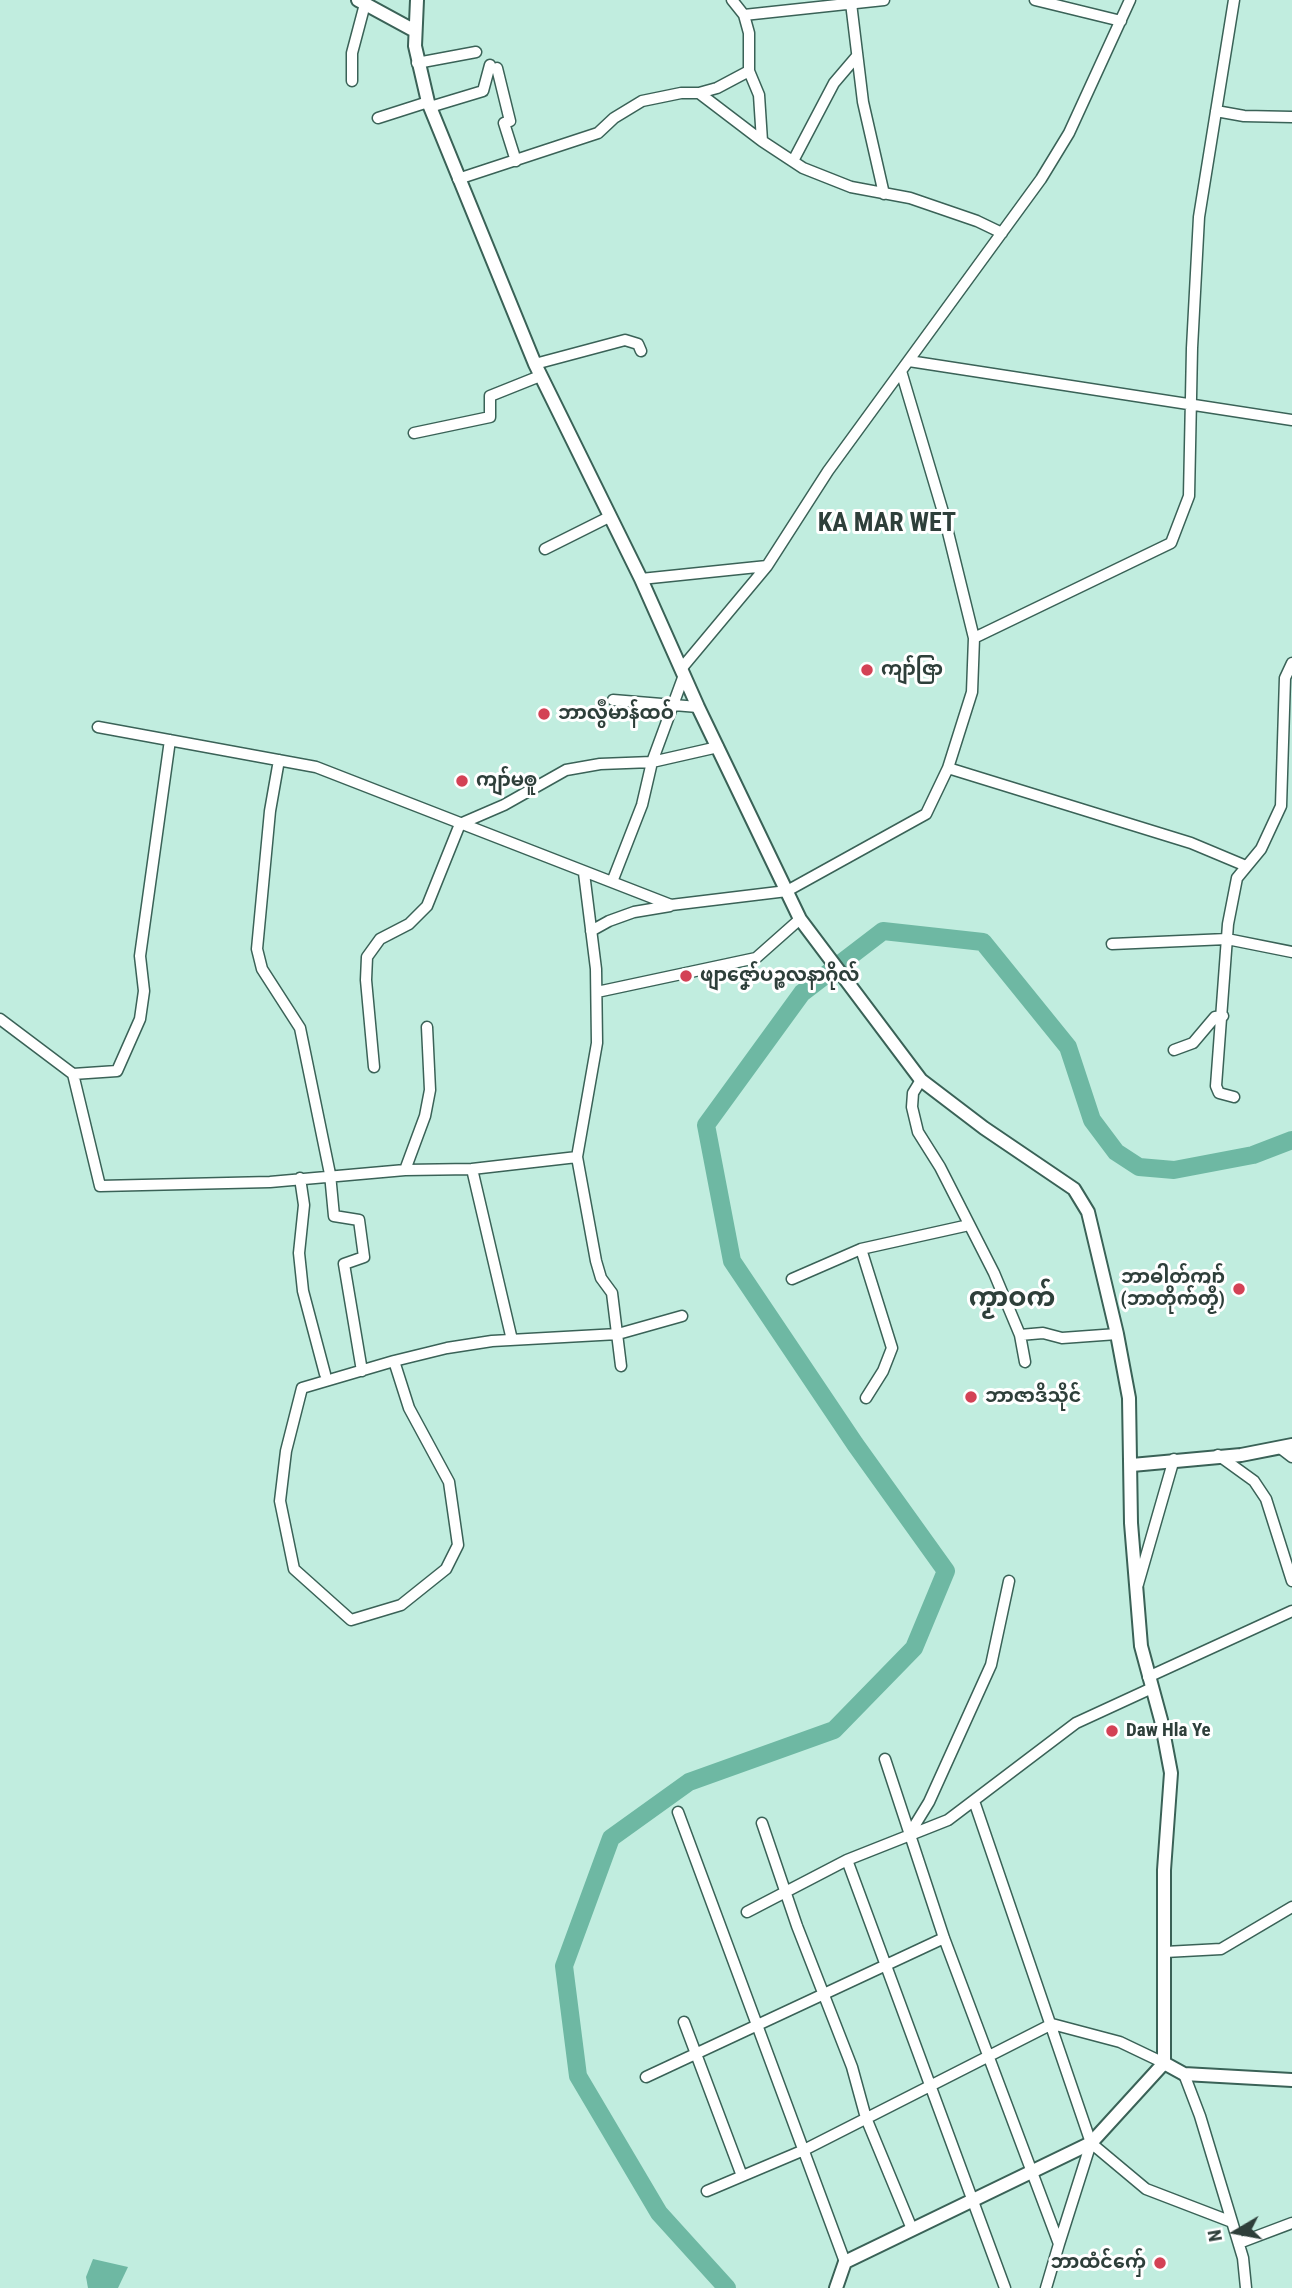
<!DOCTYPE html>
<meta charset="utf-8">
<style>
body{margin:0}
#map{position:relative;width:1292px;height:2288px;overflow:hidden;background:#c1eddf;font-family:"Roboto Condensed",sans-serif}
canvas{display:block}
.north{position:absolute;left:1201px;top:2197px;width:70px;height:70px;-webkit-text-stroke:5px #fff;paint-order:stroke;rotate:260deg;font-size:19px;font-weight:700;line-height:28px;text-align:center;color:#2e3f3a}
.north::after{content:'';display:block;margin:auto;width:24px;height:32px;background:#2e3f3a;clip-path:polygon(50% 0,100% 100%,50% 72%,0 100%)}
</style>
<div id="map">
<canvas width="1292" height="2288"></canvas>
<div class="north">N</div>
</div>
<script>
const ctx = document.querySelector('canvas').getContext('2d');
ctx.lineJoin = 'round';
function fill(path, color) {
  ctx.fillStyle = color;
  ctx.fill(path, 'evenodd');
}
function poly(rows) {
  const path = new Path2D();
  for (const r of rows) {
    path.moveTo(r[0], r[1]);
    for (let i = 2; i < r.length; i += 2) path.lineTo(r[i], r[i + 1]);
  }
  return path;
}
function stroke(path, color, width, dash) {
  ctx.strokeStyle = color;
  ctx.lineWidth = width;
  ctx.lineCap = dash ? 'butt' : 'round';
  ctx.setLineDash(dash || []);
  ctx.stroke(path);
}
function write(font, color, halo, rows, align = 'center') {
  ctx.font = font + ' "Roboto Condensed","Noto Sans Myanmar",sans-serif';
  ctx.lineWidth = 6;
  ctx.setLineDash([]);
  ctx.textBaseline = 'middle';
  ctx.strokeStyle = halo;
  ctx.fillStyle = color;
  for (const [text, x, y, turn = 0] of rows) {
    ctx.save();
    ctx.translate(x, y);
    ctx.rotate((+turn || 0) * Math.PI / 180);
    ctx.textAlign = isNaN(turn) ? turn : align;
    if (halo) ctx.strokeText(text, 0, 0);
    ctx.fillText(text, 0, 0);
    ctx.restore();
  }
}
const water = poly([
 [93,2259,128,2267,118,2288,88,2288,86,2277]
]);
const river = poly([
 [727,2288,659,2213,578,2076,564,1966,611,1838,689,1782,834,1730,914,1648,946,1571,855,1444,732,1261,706,1125,802,993,883,931,983,942,1068,1047,1092,1120,1116,1152,1139,1167,1174,1170,1253,1155,1292,1140]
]);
const minor = poly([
 [1035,0,1121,21],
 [851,3,863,102,884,194],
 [744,15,884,0],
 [417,63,476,52],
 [497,68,510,121,504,123,516,161],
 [352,81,352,53,365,4],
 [699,93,762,141,759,95,749,71],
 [430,107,483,91,490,65],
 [1216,111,1244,116,1292,117],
 [378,118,428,102],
 [762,141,803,168,851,187,910,198,977,221,1002,233],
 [793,161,834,83,857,56],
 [458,179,598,133,614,118,642,101,681,93,699,93,717,88,749,71,749,33,744,15,732,0],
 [909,361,1292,420],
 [535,364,625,340,638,344,641,351],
 [414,433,490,417,490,396,540,376],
 [545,549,609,517],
 [641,579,767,566],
 [974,638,1171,543,1189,496,1192,348,1199,217,1234,0],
 [681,669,767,566,828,471,1041,179,1069,133,1130,0],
 [613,700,698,707],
 [98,727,316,767,671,905,787,891,926,814,948,768,972,692,974,638,943,512,901,371],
 [170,740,140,956,144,991,140,1019,117,1071,73,1074,100,1186,270,1182,405,1170,472,1169],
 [279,760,270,811,257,949,262,969,300,1028,330,1174,334,1216,359,1220,364,1257,344,1264,362,1371],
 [948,768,1191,843,1246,866],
 [612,882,642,805,652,762,684,675],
 [591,931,609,921,634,912,670,906],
 [1112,944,1227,939,1292,952],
 [597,992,756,958,800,919],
 [0,1019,73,1074],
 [1174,1050,1193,1043,1215,1017,1223,1016],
 [374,1067,366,980,367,957,380,939,409,924,427,906,460,824,504,805,566,770,600,764,652,762,718,747],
 [921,1080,913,1093,912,1107,918,1132,940,1167,994,1273,1020,1335,1025,1362],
 [1234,1097,1219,1093,1216,1086,1228,924,1237,878,1261,849,1281,806,1285,678,1292,663],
 [577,1157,596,1261,601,1278,612,1293,621,1366],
 [405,1170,425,1116,430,1090,427,1027],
 [300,1178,304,1205,299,1253,303,1291,325,1374],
 [861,1249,892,1348,883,1371,866,1398],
 [792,1279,861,1249,969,1225],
 [1020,1335,1043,1333,1062,1338,1117,1334],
 [512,1340,472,1169,577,1157,597,1043,596,969,584,873],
 [394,1361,409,1408,449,1482,458,1545,446,1569,401,1605,351,1620,294,1569,280,1501,286,1451,302,1388,394,1361,447,1348,492,1341,618,1334,682,1316],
 [1279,1447,1292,1457],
 [1218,1455,1254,1481,1266,1499,1292,1581],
 [1138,1584,1174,1459],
 [1148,1677,1292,1611],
 [885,1759,944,1938,1059,2244,1046,2288],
 [974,1801,1091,2143,1146,2189,1232,2222],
 [678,1812,845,2262],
 [762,1823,797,1926,852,2067,866,2118,912,2229],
 [910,1833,929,1802,991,1665,1009,1581],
 [747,1912,847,1860],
 [1165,1952,1221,1949,1292,1907],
 [684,2022,742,2176],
 [1184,2074,1200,2116,1243,2258,1246,2288],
 [646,2077,944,1938],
 [707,2191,804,2150,1052,2024,1120,2042,1164,2063],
 [1239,2243,1292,2223],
 [1059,2244,1091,2143],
 [1005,2288,847,1860,948,1820,1076,1723,1152,1688]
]);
const tertiary = poly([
 [358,0,415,31],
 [417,0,415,46,428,102,535,364,641,579,698,707,800,919,921,1080,984,1128,1074,1189,1088,1212,1117,1334,1129,1398,1131,1523,1141,1646,1161,1720,1171,1773,1164,1870,1164,2063,1091,2143,845,2262,836,2288],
 [1132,1465,1241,1455,1292,1445],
 [1164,2063,1184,2074,1292,2080]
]);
const markers = [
 [867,670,7,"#d34255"],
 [544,714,7,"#d34255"],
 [462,781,7,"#d34255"],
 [686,976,7,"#d34255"],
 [1239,1289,7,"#d34255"],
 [971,1397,7,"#d34255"],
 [1112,1731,7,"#d34255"],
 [1160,2263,7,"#d34255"]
];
const poiNames = [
 ["ကျာ်ဇြာ",881,670],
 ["ဘာလွဳမာန်ထဝ်",558,714],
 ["ကျာ်မၜူ",476,781],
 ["ဖျာဇၞော်ပဉ္စလနာဂိုလ်",700,976],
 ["ဘာဓါတ်ကျာ်",1225,1278,"right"],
 ["(ဘာတိုက်တၟိ)",1225,1300,"right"],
 ["ဘာဇာဒိသိုင်",985,1397],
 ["Daw Hla Ye",1126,1731],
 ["ဘာထံင်ကှ်ေ",1146,2263,"right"]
];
const districtNames = [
 ["KA MAR WET",887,524],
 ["ကၟာဝက်",1012,1299]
];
fill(water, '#6eb8a3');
stroke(river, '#6eb8a3', 18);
stroke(minor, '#3a6257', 13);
stroke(tertiary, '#3a6257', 16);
stroke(minor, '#fff', 10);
stroke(tertiary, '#fff', 12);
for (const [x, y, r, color] of markers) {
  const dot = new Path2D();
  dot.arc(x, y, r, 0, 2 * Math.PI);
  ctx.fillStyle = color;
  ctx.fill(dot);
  stroke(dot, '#fff', 2.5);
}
write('bold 19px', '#2e3f3a', '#fff', poiNames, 'left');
write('bold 26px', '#2e3f3a', '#fff', districtNames);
</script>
